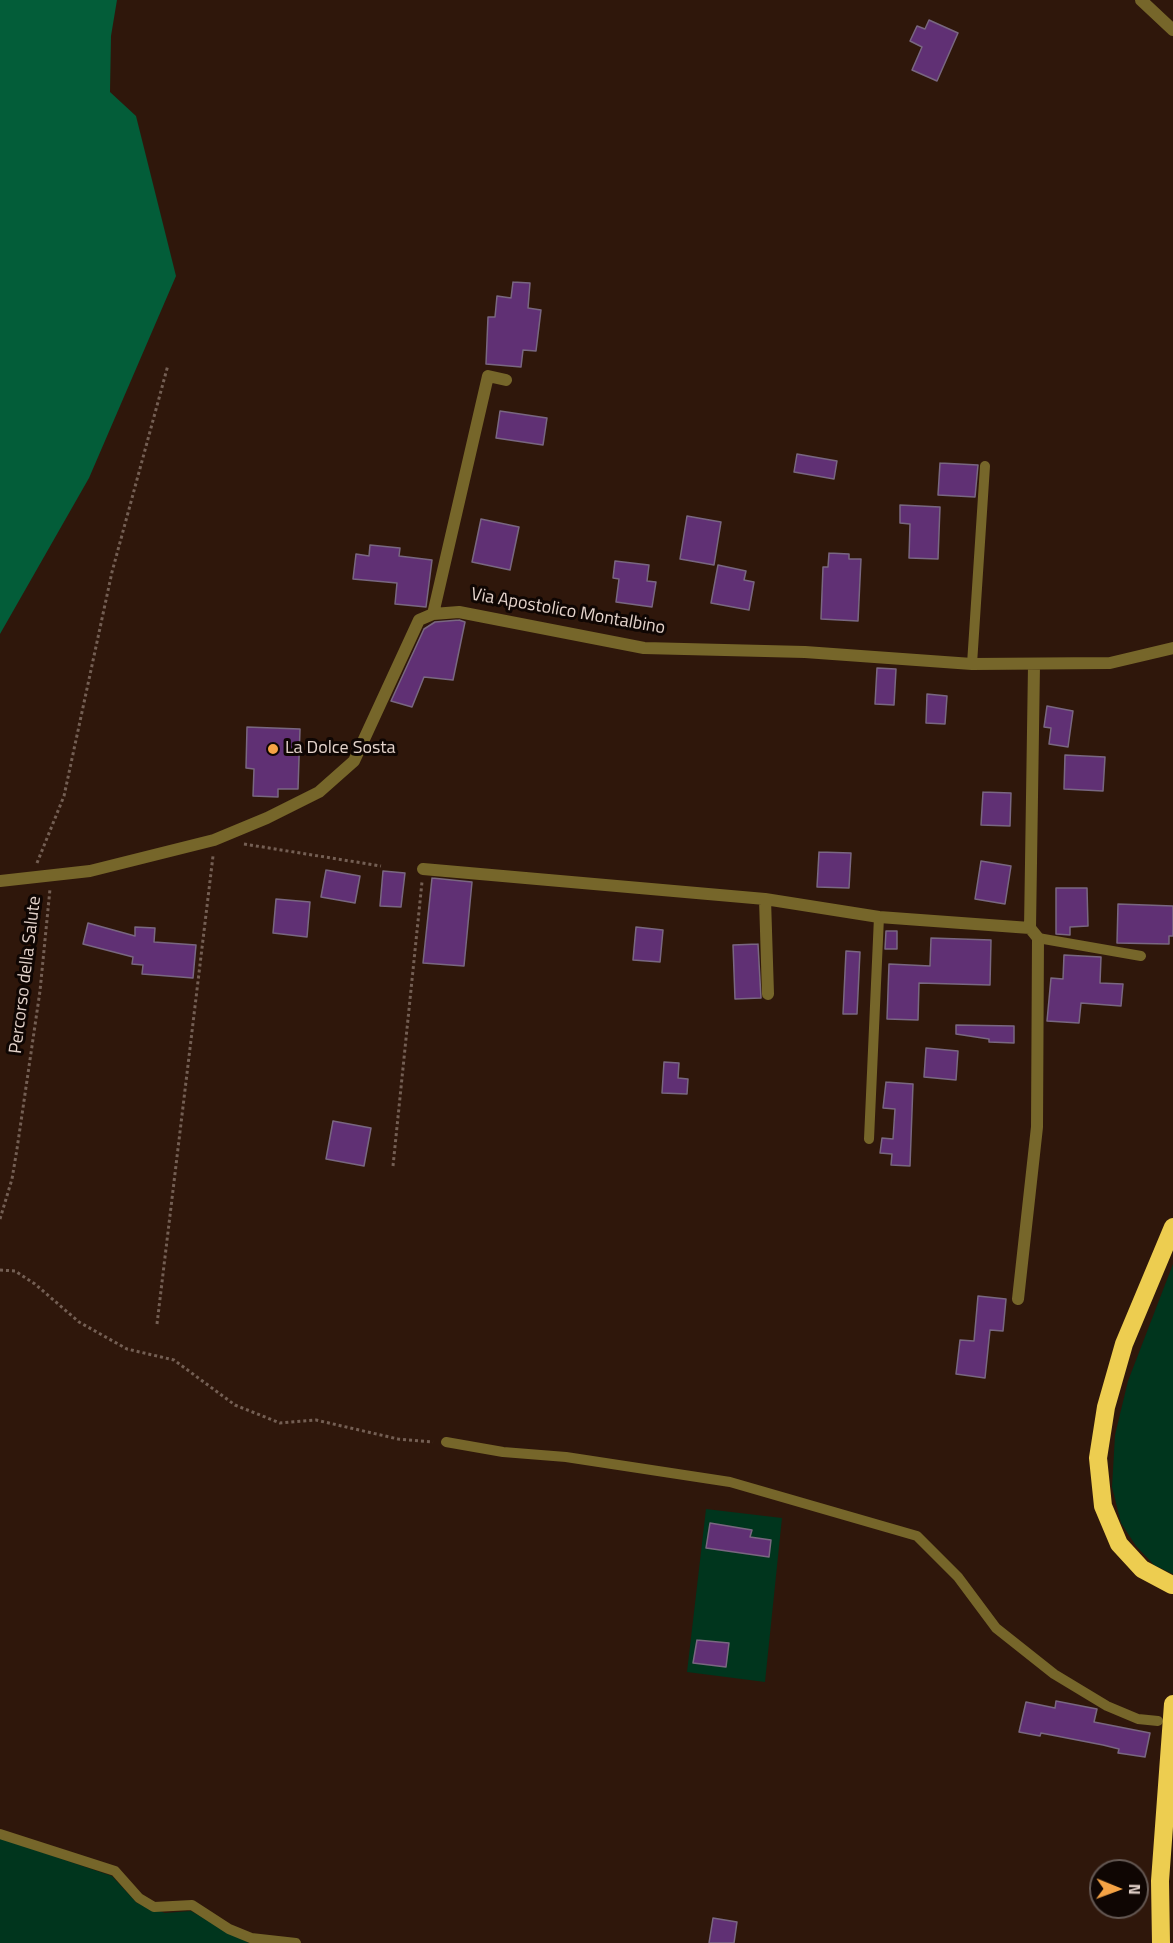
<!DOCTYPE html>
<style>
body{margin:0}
#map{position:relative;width:1173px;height:1943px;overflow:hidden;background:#2f170b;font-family:"Titillium Web",sans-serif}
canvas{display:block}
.north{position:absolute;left:1089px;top:1859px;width:60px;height:60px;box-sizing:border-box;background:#0f0603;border:2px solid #645853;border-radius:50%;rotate:91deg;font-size:16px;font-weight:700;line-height:24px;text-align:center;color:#e4d3cb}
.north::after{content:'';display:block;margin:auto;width:21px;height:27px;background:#f5a345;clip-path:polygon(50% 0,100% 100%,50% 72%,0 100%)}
</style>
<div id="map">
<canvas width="1173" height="1943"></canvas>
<div class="north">N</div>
</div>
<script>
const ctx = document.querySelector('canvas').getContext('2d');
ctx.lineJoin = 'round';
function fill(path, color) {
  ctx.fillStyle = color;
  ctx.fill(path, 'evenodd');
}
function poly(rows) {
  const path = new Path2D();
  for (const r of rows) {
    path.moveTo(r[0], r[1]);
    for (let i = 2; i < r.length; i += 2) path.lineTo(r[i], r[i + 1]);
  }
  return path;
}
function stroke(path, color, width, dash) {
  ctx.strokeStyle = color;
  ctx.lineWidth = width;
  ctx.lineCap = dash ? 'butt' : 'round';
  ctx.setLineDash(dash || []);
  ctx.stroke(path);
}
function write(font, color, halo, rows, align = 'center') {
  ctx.font = font + ' "Titillium Web",sans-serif';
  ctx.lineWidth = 6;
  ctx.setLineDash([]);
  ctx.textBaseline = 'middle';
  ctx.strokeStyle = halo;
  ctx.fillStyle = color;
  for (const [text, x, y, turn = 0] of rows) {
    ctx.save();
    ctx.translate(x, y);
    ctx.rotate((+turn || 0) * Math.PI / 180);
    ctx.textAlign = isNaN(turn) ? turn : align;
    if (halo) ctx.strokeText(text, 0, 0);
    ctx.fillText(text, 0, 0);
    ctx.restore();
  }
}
const green = poly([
 [1173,1264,1173,1574,1154,1565,1136,1546,1121,1523,1112,1487,1115,1435,1128,1381],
 [706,1509,782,1518,765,1682,687,1672],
 [0,1838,112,1876,137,1903,165,1913,191,1911,249,1943,0,1943]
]);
const forest = poly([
 [0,0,117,0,111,36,110,92,136,116,176,276,89,478,0,634]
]);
const building = poly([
 [929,20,958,33,937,81,912,70,922,47,910,41,917,26,925,29,929,20],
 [513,282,530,283,528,308,541,310,536,351,523,350,521,367,486,364,488,317,495,317,497,296,511,298,513,282],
 [500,411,547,418,543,445,496,438,500,411],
 [797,454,837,461,834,479,794,472,797,454],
 [940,463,978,465,975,497,938,495,940,463],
 [900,505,940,507,938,559,909,558,910,524,900,523,900,505],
 [687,516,721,522,714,565,680,559,687,516],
 [481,519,519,527,510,570,472,562,481,519],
 [370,545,400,548,399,556,432,560,426,607,395,604,397,583,353,579,356,554,369,556,370,545],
 [829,553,849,554,849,559,861,559,858,621,821,619,823,567,828,567,829,553],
 [615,561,649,565,647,581,656,582,652,607,616,602,619,579,613,578,615,561],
 [718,565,746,571,744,580,754,582,749,610,711,603,718,565],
 [459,620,465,622,453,680,424,677,412,707,391,701,424,629,435,622,459,620],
 [877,668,896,669,894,705,875,704,877,668],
 [927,694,947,696,945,724,926,723,927,694],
 [1047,706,1073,711,1068,747,1049,744,1051,728,1044,727,1047,706],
 [247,727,300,729,298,789,278,789,278,797,253,796,254,769,246,768,247,727],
 [1065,755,1105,757,1103,791,1064,789,1065,755],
 [983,792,1011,793,1010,826,981,825,983,792],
 [819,852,851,853,849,888,817,887,819,852],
 [981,861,1011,866,1005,904,975,899,981,861],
 [326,870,360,876,355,903,321,897,326,870],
 [383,871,405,873,401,907,380,906,383,871],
 [432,878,472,882,464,966,423,963,432,878],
 [1056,888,1087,888,1088,926,1070,927,1070,935,1056,934,1056,888],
 [276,899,310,902,307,937,273,933,276,899],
 [1118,904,1173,906,1173,936,1169,936,1169,944,1117,943,1118,904],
 [88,923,135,936,135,927,155,928,154,942,196,945,193,978,142,974,143,965,132,964,133,957,83,944,88,923],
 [636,927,663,930,660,962,633,960,636,927],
 [886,931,897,931,897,949,885,949,886,931],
 [931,938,991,940,990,985,919,983,918,1020,887,1019,889,964,930,966,931,938],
 [758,944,761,998,735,999,733,945,758,944],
 [846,951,860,952,857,1014,843,1014,846,951],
 [1064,955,1101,957,1100,983,1123,984,1121,1006,1081,1003,1079,1023,1047,1021,1051,978,1063,979,1064,955],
 [956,1025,1014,1026,1014,1043,989,1042,989,1039,956,1034,956,1025],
 [926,1048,958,1051,956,1080,924,1077,926,1048],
 [664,1062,679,1063,678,1078,688,1079,687,1094,662,1093,664,1062],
 [886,1082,913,1084,910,1166,891,1165,892,1154,880,1153,882,1138,893,1139,895,1109,883,1108,886,1082],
 [333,1121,371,1128,364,1166,326,1159,333,1121],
 [978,1296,1006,1299,1003,1331,990,1330,985,1378,956,1374,960,1340,974,1341,978,1296],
 [710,1523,752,1530,750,1537,771,1540,769,1557,706,1548,710,1523],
 [697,1640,729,1643,726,1667,693,1663,697,1640],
 [1056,1701,1097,1709,1094,1722,1150,1733,1145,1757,1118,1753,1119,1749,1103,1745,1041,1733,1040,1736,1019,1732,1026,1702,1055,1708,1056,1701],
 [713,1918,737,1922,734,1943,709,1943,713,1918]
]);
const path = poly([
 [244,844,381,866],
 [37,863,64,796,112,572,168,365],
 [393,1166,422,882],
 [0,1219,12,1179,17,1149,40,991,50,889],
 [0,1270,15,1271,35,1284,79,1322,127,1349,174,1360,235,1405,280,1423,316,1420,398,1439,433,1442],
 [157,1324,213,856]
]);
const service = poly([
 [972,664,985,466],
 [1038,938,1141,956],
 [869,1139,879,917],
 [446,1442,503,1452,566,1457,730,1482,917,1536,958,1577,996,1628,1054,1674,1107,1706,1138,1719,1158,1721],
 [0,1834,115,1871,139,1898,154,1907,192,1905,229,1929,251,1938,296,1943]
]);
const minor = poly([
 [1141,0,1173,30],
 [433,614,488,376,506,380],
 [423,869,765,899,879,917,1030,928],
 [0,881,90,871,214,840,267,818,319,792,354,761,419,620,433,614,459,612,644,648,805,652,972,664,1110,663,1173,648],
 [765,899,768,994],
 [1018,1299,1037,1127,1038,938,1030,928,1034,665]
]);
const motorway = poly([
 [1172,1585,1142,1569,1119,1544,1103,1506,1098,1458,1106,1407,1124,1344,1173,1227],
 [1161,1943,1160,1881,1173,1704]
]);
const markers = [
 [273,749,6,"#f5a345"]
];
const streetNames = [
 ["Via Apostolico Montalbino",568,612,10],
 ["Percorso della Salute",26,975,-83]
];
const poiNames = [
 ["La Dolce Sosta",285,749]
];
fill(green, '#00351d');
fill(forest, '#035d39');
fill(building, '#603074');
stroke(building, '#796781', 1.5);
stroke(path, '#745f54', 3, [3, 3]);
stroke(service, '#76662a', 10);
stroke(minor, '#76662a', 12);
stroke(motorway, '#edcd50', 18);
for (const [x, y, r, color] of markers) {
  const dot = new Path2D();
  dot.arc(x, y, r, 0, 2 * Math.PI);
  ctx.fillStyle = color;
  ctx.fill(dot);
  stroke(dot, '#0f0603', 2);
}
write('18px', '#e4d3cb', '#0f0603', streetNames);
write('18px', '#e4d3cb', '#0f0603', poiNames, 'left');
</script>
